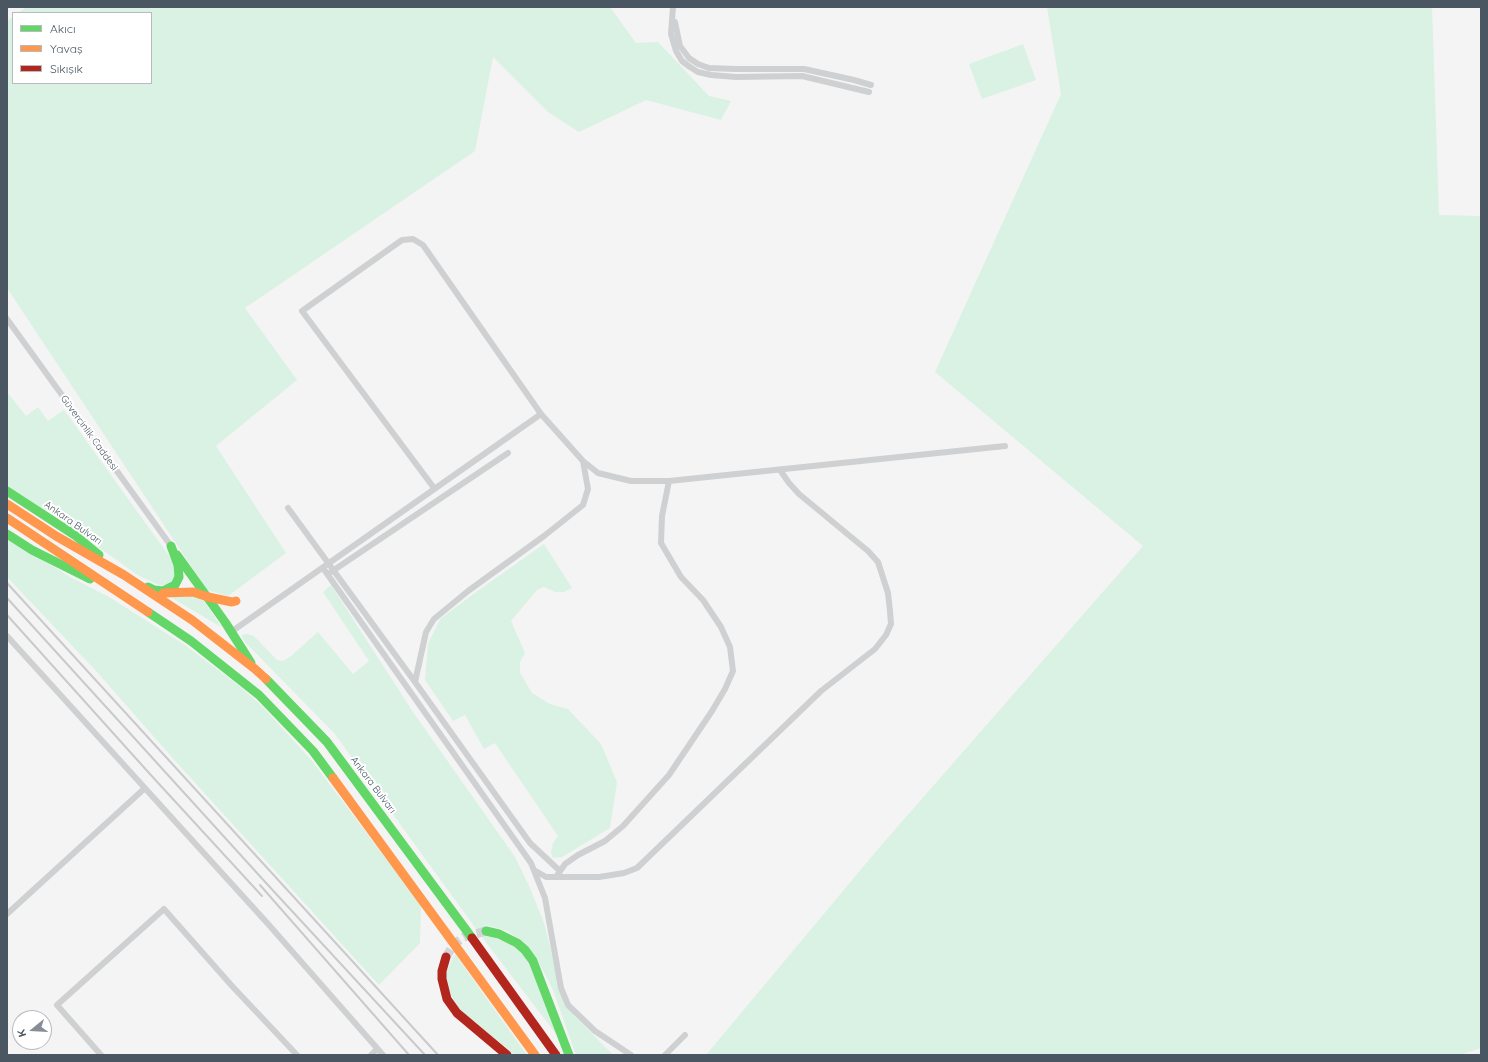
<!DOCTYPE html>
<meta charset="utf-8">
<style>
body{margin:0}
#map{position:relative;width:1488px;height:1062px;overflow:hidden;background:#f4f4f4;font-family:Quicksand,sans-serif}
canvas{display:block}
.frame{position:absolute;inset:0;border:8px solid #4a5661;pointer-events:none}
.legend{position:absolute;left:12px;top:12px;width:140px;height:72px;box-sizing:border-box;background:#fff;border:1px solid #b7bbc0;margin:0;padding:5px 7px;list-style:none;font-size:12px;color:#4a5661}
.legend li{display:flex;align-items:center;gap:8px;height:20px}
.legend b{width:20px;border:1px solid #b7bbc0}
.north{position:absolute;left:12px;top:1010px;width:40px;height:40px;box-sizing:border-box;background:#fff;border:1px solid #b7bbc0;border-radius:50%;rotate:252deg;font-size:11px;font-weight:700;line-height:16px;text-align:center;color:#4a5661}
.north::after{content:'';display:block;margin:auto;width:14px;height:18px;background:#868d94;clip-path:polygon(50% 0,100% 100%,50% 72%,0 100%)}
</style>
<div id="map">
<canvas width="1488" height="1062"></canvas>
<div class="frame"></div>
<ul class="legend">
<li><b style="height:5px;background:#63d668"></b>Akıcı</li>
<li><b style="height:5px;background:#ff974d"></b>Yavaş</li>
<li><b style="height:5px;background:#b3261e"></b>Sıkışık</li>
</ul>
<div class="north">K</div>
</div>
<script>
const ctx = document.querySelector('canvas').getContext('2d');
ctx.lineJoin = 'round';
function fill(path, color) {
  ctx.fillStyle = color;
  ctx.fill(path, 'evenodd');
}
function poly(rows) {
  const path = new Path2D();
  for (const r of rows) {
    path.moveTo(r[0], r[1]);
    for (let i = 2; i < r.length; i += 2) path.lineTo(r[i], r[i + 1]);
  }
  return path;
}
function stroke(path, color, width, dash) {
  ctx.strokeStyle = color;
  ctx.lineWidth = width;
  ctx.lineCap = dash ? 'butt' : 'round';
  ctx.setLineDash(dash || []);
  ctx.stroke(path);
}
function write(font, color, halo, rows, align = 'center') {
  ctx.font = font + ' Quicksand,sans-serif';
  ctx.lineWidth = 4;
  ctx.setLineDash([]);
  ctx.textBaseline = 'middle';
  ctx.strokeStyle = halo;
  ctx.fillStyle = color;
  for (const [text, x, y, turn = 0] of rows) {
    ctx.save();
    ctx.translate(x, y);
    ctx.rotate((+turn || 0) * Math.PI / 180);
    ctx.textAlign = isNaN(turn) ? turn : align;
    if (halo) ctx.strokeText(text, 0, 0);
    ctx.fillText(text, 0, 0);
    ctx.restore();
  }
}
const green = poly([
 [27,7,610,7,636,43,658,42,709,96,731,101,721,120,646,100,579,132,548,112,493,57,475,151,245,308,297,380,216,446,286,553,228,596,207,590,7,288,7,21,13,17,13,83,151,83,151,13,18,13],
 [1047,7,1432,7,1439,215,1481,216,1481,1048,1460,1055,706,1055,878,849,1143,546,935,372,1061,94],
 [1023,44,1036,80,982,99,969,64],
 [7,392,26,416,38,407,48,421,64,410,175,564,175,577,171,582,165,585,159,585,139,576,90,541,7,486],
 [7,537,70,577,109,597,185,645,238,685,263,707,312,761,421,905,420,943,379,985,177,763,97,672,7,577],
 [544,544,572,588,564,592,555,592,544,587,537,590,511,621,525,653,520,662,520,673,532,693,550,704,568,709,601,744,617,782,610,828,562,857,553,858,551,852,553,843,558,836,495,743,484,749,465,715,453,721,425,680,428,644,440,619,472,595],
 [331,585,413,712,515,857,530,888,544,923,565,1006,613,1055,576,1055,553,990,536,957,523,943,508,931,485,925,488,935,510,944,523,954,532,968,559,1038,482,937,334,733,244,641,242,637,242,635,247,634,254,636,277,660,283,661,291,656,318,632,353,674,369,661,323,592],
 [173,595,198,597,204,601,221,627,172,598],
 [455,954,527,1055,515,1055,459,1009,449,991,446,980,446,972]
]);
const primaryTunnel = poly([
 [446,957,454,944,464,937,486,931]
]);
const street = poly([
 [673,7,671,34,676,51,682,61,690,67,698,72,711,75,736,77,802,76,869,92],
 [675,22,680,46,689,58,698,64,709,68,736,69,804,69,854,80,871,85],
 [7,319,171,546],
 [434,488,302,311,402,240,413,239,423,245,541,414,583,461,598,473,631,481,669,481,1005,446],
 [288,508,415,682,530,843,560,871],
 [323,568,531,863,545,898,561,988,568,1005,595,1031,631,1055],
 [331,572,508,453],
 [231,632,541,414],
 [7,636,269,925,383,1055],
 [415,682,426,632,434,619,468,591,544,536,583,505,588,489,583,461],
 [534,870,546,877,599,877,624,873,637,868,821,691,875,649,886,635,891,624,890,611,888,593,878,562,868,551,799,494,789,483,780,470],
 [556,877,565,864,578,855,605,841,623,826,669,775,712,711,725,689,733,671,730,647,721,627,703,600,681,577,661,543,662,516,669,481],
 [7,914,145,788],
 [101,1055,57,1005,164,909,232,986,297,1055],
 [371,1055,377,1049],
 [665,1055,685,1035]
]);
const fast = poly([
 [7,491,76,536,99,555],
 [7,534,32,550,90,579],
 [177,555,225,622,251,663],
 [148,587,154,590,163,591,175,585,179,577,178,565,171,546],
 [148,612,191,641,259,695,313,751,333,778],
 [266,679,327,742,472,938],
 [486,931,499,934,517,943,525,950,533,961,569,1055]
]);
const slow = poly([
 [7,504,56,536,124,575,192,620,255,669,266,679],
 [7,518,148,612],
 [163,593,193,592,208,597,232,602,236,601],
 [333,778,535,1055]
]);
const jam = poly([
 [472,938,556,1055],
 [446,957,442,971,442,979,447,999,457,1013,507,1055]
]);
const rail = poly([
 [7,583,438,1055],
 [7,598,267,884,425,1055],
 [7,615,149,773,262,896],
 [260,885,409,1055]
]);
const streetNames = [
 ["Güvercinlik Caddesi",89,433,54],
 ["Ankara Bulvarı",73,523,35],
 ["Ankara Bulvarı",373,785,53]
];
fill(green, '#d9f2e3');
stroke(primaryTunnel, '#d2d4d7', 9, [9, 4.5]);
stroke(street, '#ced0d2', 6);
stroke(fast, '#63d668', 9);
stroke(slow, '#ff974d', 9);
stroke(jam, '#b3261e', 9);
stroke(rail, '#c9cacc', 2);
write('10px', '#4a5661', '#fff', streetNames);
</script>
